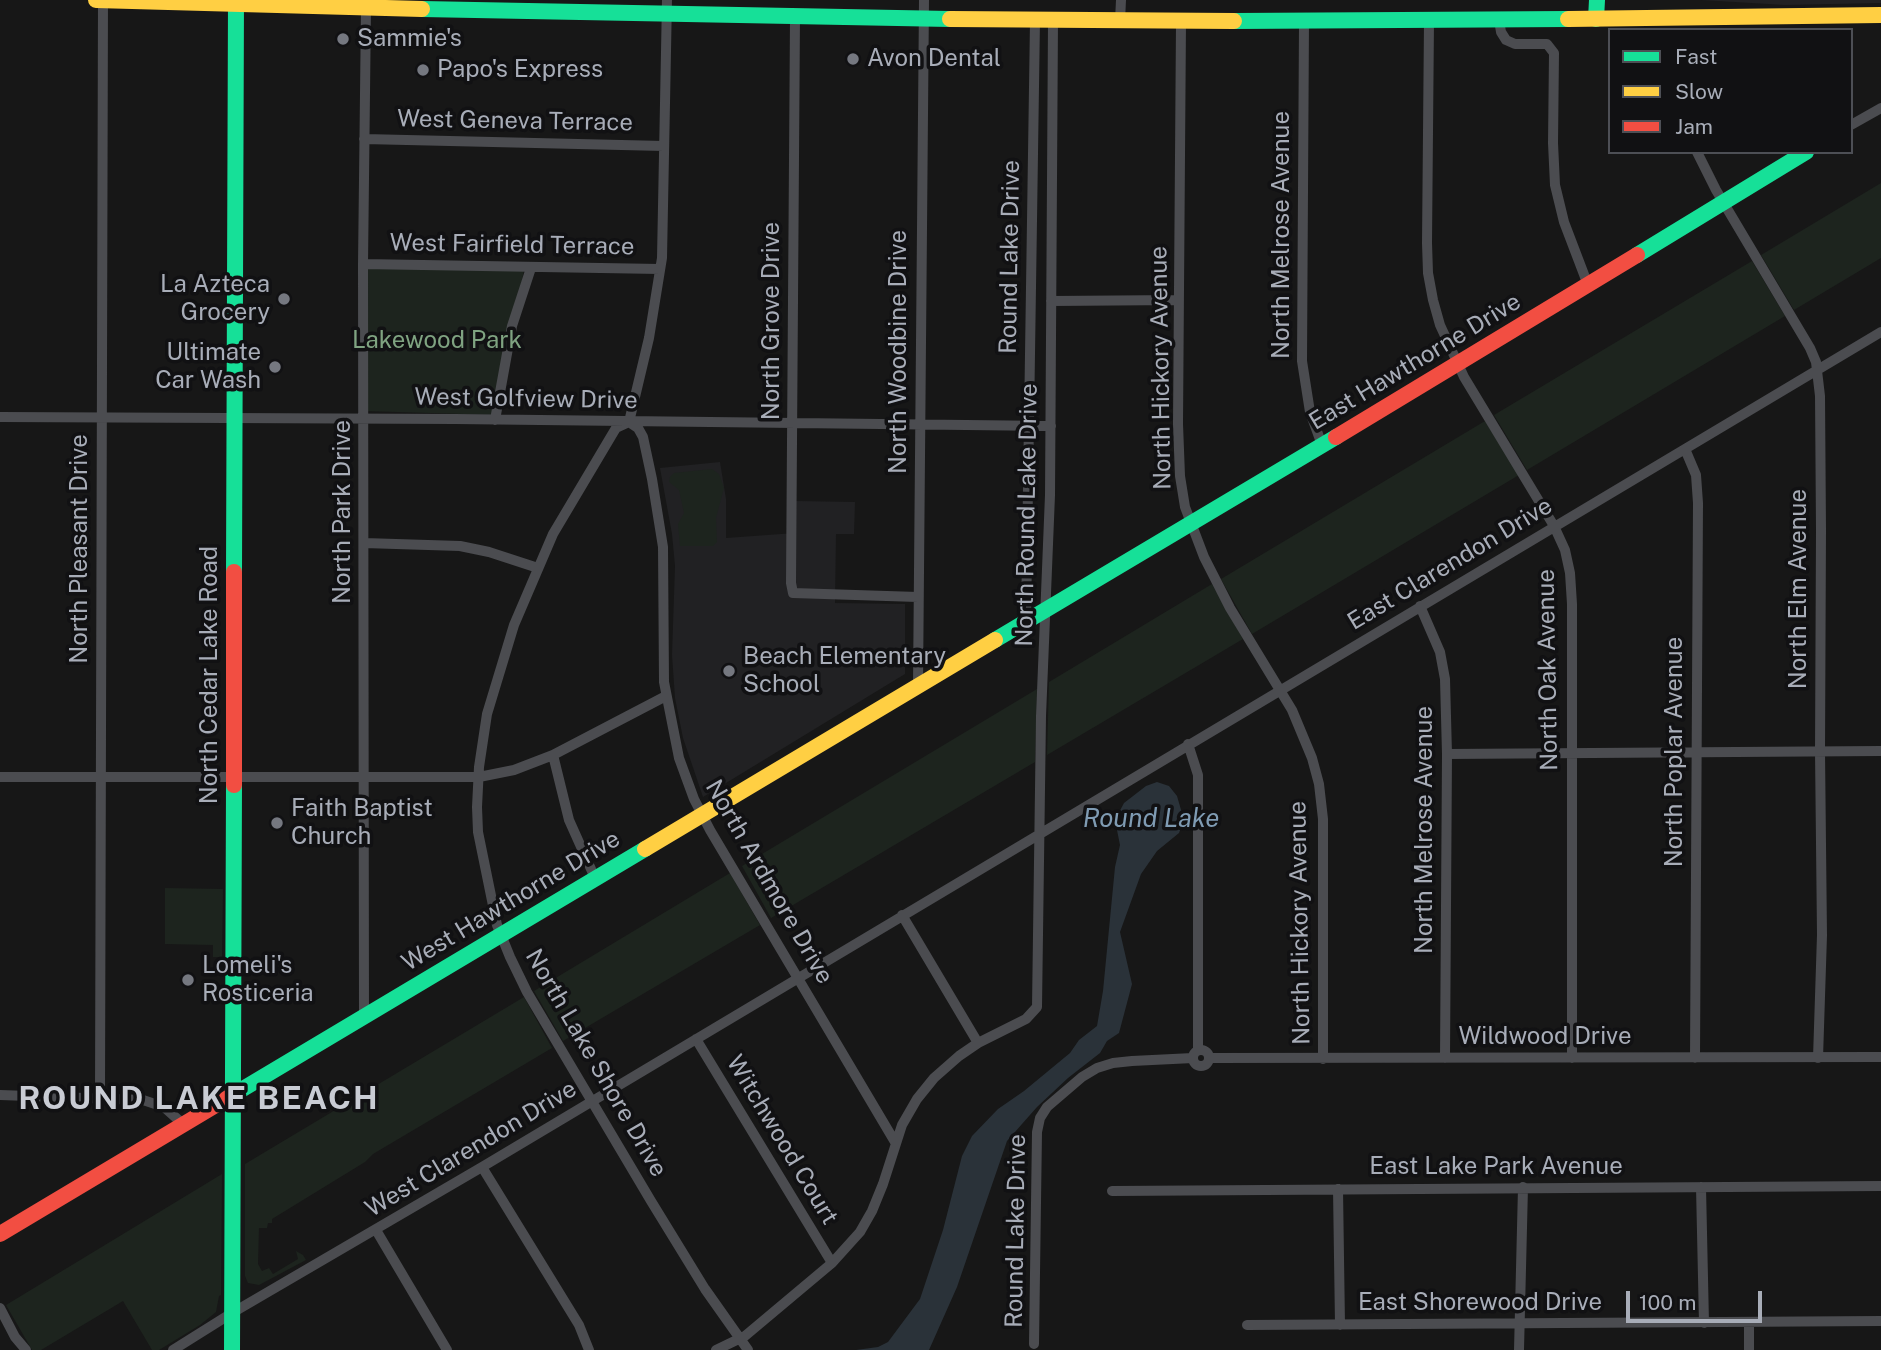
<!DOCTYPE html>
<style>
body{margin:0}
#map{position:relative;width:1881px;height:1350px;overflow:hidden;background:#171717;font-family:"Public Sans",sans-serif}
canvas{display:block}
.legend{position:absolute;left:1608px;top:28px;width:245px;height:126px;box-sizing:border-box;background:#111113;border:2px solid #4d4f55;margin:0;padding:9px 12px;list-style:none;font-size:21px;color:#a8adb8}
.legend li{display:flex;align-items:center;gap:14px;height:35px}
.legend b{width:35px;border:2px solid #4d4f55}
.scale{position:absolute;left:1626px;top:1291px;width:136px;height:32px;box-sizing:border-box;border:4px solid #a8adb8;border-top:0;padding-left:9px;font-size:21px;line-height:24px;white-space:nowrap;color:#a8adb8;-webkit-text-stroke:5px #111113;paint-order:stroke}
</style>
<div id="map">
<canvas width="1881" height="1350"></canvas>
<ul class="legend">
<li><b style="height:9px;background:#16e098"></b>Fast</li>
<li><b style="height:9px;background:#ffcf43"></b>Slow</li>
<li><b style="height:9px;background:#f24e42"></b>Jam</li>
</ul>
<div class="scale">100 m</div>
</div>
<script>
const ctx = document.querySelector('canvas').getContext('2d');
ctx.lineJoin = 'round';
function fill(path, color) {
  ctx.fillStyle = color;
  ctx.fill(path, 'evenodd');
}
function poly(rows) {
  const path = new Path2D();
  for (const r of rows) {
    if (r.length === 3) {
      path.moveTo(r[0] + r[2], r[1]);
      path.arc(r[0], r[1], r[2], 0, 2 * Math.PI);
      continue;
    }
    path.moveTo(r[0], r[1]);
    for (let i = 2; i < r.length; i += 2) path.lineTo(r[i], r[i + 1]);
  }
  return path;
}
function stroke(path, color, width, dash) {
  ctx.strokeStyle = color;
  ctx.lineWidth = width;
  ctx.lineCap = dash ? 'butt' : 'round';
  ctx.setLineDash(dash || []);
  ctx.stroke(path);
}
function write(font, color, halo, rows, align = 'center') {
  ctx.font = font + ' "Public Sans",sans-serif';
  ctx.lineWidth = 7;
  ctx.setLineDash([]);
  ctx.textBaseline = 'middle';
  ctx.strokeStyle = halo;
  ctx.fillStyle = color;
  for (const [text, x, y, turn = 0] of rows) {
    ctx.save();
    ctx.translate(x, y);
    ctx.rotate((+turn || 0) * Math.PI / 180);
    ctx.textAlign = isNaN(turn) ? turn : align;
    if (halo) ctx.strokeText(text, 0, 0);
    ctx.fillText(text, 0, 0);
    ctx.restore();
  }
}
const built = poly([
 [1701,0,1881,0,1881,3,1785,5],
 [720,462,726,499,726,538,795,533,796,501,855,502,854,534,836,534,835,603,905,604,905,674,703,797,683,738,675,698,672,655,675,566,672,534,660,468]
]);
const green = poly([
 [1881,183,1881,258,1794,310,1761,255],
 [1752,261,1785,316,1527,470,1494,415],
 [363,267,524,270,496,415,364,411],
 [1485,421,1519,475,1252,634,1221,579],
 [712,469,719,474,724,488,716,518,717,542,713,546,680,546,678,524,684,513,679,490,669,482,670,477,674,473],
 [1212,584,1243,639,1047,755,1049,682],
 [1037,689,1035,762,771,918,742,866],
 [730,873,760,925,563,1041,534,991],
 [165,888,223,889,222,957,213,957,213,945,165,944],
 [524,997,552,1048,373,1154,365,1162,272,1219,272,1223,268,1223,267,1228,259,1228,258,1264,262,1271,269,1268,273,1274,298,1259,296,1251,303,1255,306,1260,259,1285,248,1283,245,1276,245,1164],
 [222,1174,221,1295,219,1296,216,1312,200,1325,159,1350,152,1350,123,1301,41,1350,32,1350,6,1305]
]);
const water = poly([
 [1157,782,1169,786,1177,796,1184,820,1179,833,1157,851,1141,874,1120,932,1132,984,1119,1033,1107,1041,1100,1053,1068,1078,1037,1107,1007,1141,957,1287,929,1350,856,1350,878,1347,888,1342,920,1299,943,1230,962,1156,972,1136,998,1109,1024,1091,1070,1053,1079,1040,1097,1026,1103,991,1115,867,1120,845,1115,820,1124,803,1146,786]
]);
const street = poly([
 [667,0,662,258,649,338,629,422,616,428,553,534,514,625,487,714,479,767,477,807,478,832,497,925,510,957,527,992,651,1201,705,1289,748,1350],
 [795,17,791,583,793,593,918,597],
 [1499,20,1501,32,1506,40,1515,44,1547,44,1554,53,1553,143,1555,185,1564,222,1588,285],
 [1120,21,1121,0],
 [1429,21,1427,243,1428,273,1433,300,1440,325,1464,377,1554,526,1565,550,1570,573,1572,604,1572,1058],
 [1181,22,1178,424,1180,476,1185,507,1204,557,1230,608,1292,710,1312,758,1319,784,1323,819,1323,1059],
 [1304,22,1302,361,1310,412,1322,445],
 [1851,125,1881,108],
 [364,139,664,146],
 [1697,152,1716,190,1810,348,1816,362,1820,396,1821,530,1820,752,1822,935,1818,1058],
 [363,264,660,269],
 [1051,301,1179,300],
 [0,417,455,419,1051,426],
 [495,420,512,326,531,268],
 [629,422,638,428,643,437,652,479,663,547,664,682,679,758,694,799,710,830,895,1142],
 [1685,449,1696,475,1698,503,1695,1058],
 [364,543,460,546,489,552,538,568],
 [1420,606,1440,652,1445,679,1447,754,1445,1058],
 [1026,621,1035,20],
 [918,686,924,0],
 [1188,744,1198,775,1198,1050],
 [1447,754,1881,751],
 [553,755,569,820,595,878],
 [0,777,479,777,514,770,553,755,666,696],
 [902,915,978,1043],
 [364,1016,363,264,366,8],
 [696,1039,832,1263],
 [1201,1058,8],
 [1209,1058,1881,1057],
 [0,1095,143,1100,164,1107,183,1124],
 [100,1097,103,0],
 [482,1167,579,1325,589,1350],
 [1701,1187,1704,1323],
 [1338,1189,1340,1325],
 [1112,1191,1881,1186],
 [376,1230,447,1350],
 [0,1308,15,1337,26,1350],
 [1749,1323,1749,1350],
 [1247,1325,1881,1321],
 [1034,1344,1037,1132,1040,1118,1047,1107,1082,1077,1097,1068,1113,1063,1132,1061,1193,1058],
 [173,1350,232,1313,482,1167,1881,332],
 [716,1350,745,1336,832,1263,860,1232,872,1211,883,1184,902,1125,917,1099,934,1078,959,1056,978,1043,1026,1019,1037,1007,1041,716,1050,495,1053,21],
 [1519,1350,1523,1187]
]);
const fast = poly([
 [422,9,950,19],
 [1596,19,1597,0],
 [1234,21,1568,19],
 [1637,255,1806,152],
 [234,572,236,0],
 [995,640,1336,437],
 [231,1096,645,849],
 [232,1350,234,785]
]);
const slow = poly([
 [96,0,422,9],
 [950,19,1234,21],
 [1568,19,1881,15],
 [645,849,995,640]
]);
const jam = poly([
 [1336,437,1637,255],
 [234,785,234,572],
 [0,1234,231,1096]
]);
const markers = [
 [343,39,7,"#757880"],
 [853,59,7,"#757880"],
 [423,70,7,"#757880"],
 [284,299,7,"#757880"],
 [275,367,7,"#757880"],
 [729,671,7,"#757880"],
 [277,823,7,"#757880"],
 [188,980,7,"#757880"]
];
const poiNames = [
 ["Sammie's",357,39],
 ["Avon Dental",867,59],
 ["Papo's Express",437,70],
 ["La Azteca",270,285,"right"],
 ["Grocery",270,313,"right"],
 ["Ultimate",261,353,"right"],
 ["Car Wash",261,381,"right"],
 ["Beach Elementary",743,657],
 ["School",743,685],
 ["Faith Baptist",291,809],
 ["Church",291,837],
 ["Lomeli's",202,966],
 ["Rosticeria",202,994]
];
const streetNames = [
 ["West Geneva Terrace",515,121,1],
 ["North Melrose Avenue",1282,235,-90],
 ["West Fairfield Terrace",512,245,1],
 ["Round Lake Drive",1010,257,-89],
 ["North Grove Drive",772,321,-90],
 ["North Woodbine Drive",899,352,-90],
 ["East Hawthorne Drive",1415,362,-31],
 ["North Hickory Avenue",1161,368,-91],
 ["West Golfview Drive",526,399,1],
 ["North Park Drive",343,512,-90],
 ["North Round Lake Drive",1027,515,-89],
 ["North Pleasant Drive",80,549,-90],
 ["East Clarendon Drive",1450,564,-31],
 ["North Elm Avenue",1799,589,-90],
 ["North Oak Avenue",1548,670,-91],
 ["North Cedar Lake Road",210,675,-90],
 ["North Poplar Avenue",1675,752,-90],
 ["North Melrose Avenue",1425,830,-90],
 ["North Ardmore Drive",769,882,60],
 ["West Hawthorne Drive",511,901,-31],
 ["North Hickory Avenue",1300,923,-91],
 ["Wildwood Drive",1545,1037],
 ["North Lake Shore Drive",596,1063,60],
 ["Witchwood Court",782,1140,59],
 ["West Clarendon Drive",471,1149,-31],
 ["East Lake Park Avenue",1496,1167],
 ["Round Lake Drive",1016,1231,-89],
 ["East Shorewood Drive",1480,1303]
];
const parkNames = [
 ["Lakewood Park",437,341]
];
const waterNames = [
 ["Round Lake",1151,819]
];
const districtNames = [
 ["ROUND LAKE BEACH",199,1099]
];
fill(built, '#212123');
fill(green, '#1d241e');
fill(water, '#2a3239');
stroke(street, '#4b4c50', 10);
stroke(fast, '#16e098', 16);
stroke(slow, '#ffcf43', 16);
stroke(jam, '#f24e42', 16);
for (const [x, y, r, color] of markers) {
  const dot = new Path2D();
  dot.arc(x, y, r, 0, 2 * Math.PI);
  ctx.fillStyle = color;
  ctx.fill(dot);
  stroke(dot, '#111113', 2.5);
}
write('24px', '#a8adb8', '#111113', poiNames, 'left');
write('24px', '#a8adb8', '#111113', streetNames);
write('24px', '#7fa381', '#111113', parkNames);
write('italic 26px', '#7f9bb3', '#111113', waterNames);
ctx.letterSpacing = '2px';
write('bold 32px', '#c9ccd4', '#111113', districtNames);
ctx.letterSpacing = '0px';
</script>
